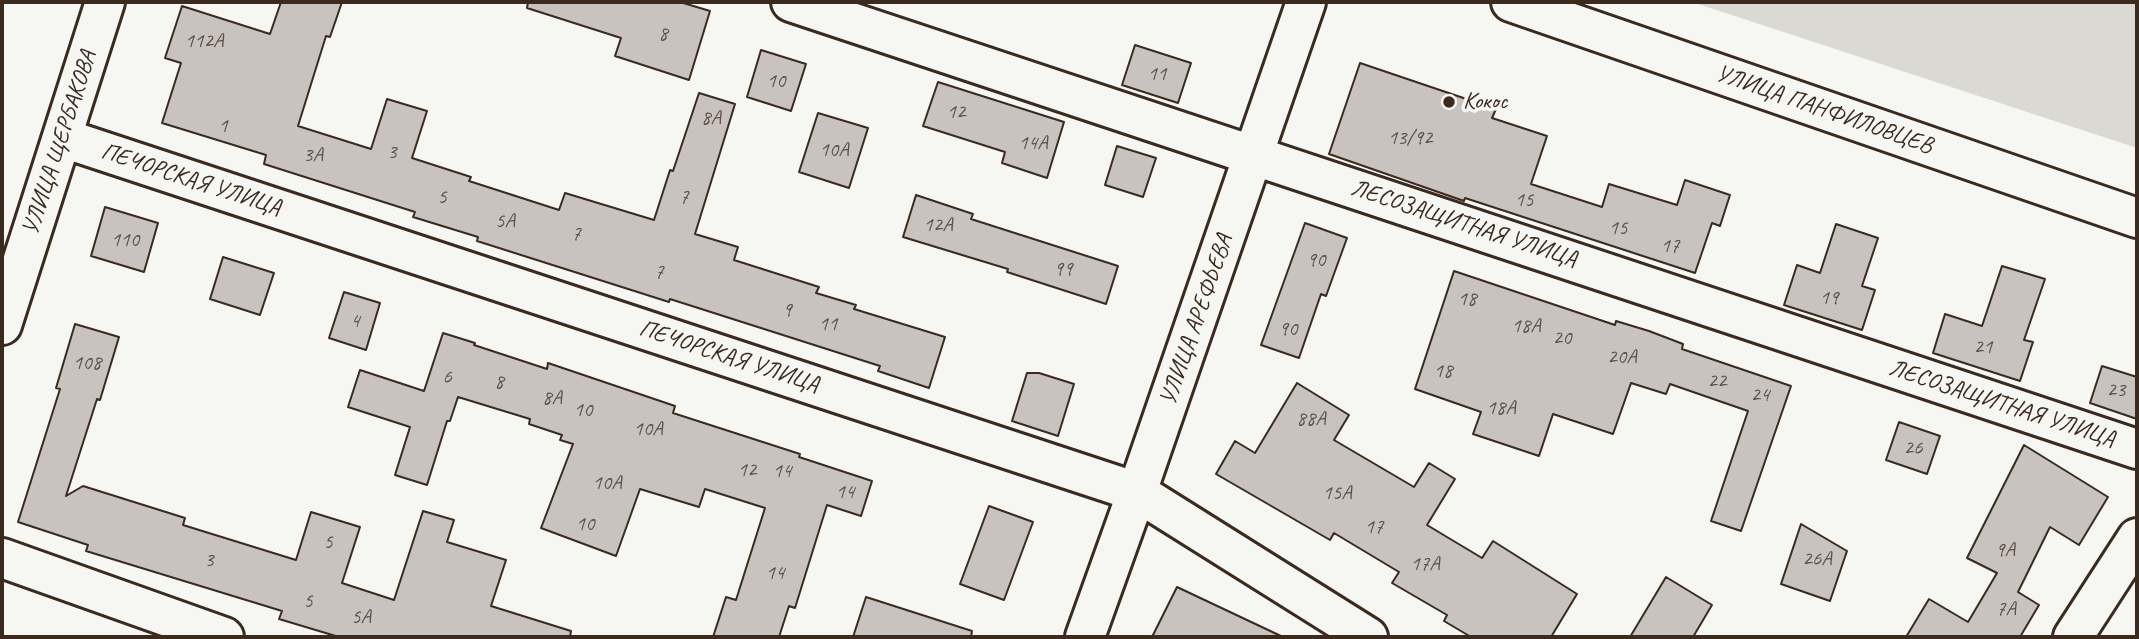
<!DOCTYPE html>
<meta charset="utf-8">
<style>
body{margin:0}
#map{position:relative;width:2139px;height:639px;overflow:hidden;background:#f6f6f2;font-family:Caveat,sans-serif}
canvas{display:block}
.frame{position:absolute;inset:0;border:4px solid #3b2a1e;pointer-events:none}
</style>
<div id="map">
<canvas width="2139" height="639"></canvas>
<div class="frame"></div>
</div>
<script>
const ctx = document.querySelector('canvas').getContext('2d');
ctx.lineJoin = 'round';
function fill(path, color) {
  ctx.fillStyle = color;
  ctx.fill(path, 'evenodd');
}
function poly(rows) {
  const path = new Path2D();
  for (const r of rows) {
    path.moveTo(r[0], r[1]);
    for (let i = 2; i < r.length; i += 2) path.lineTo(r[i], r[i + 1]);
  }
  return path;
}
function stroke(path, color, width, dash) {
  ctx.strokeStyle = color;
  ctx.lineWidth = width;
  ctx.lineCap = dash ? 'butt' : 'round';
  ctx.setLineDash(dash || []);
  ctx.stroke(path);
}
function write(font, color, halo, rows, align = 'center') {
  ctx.font = font + ' Caveat,sans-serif';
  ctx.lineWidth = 7;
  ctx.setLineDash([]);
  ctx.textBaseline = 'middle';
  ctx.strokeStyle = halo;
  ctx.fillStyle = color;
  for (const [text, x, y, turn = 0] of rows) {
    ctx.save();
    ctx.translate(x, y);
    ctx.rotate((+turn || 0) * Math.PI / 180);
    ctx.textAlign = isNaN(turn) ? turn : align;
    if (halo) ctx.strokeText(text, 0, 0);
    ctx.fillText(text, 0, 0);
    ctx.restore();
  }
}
const green = poly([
 [1692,2,2137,2,2137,148]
]);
const building = poly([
 [281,2,342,2,330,37,326,36,298,126,371,149,387,99,427,111,412,158,471,177,469,181,559,210,565,193,654,220,670,170,673,171,699,93,735,104,695,234,738,247,734,260,819,287,816,293,856,305,854,309,945,337,929,388,878,371,880,366,670,299,669,302,477,241,478,237,413,217,415,212,264,164,266,155,162,123,181,63,165,58,182,6,270,34,281,2],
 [528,2,680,2,710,11,689,80,615,56,621,38,527,8,528,2],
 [1135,45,1191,63,1178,103,1122,85,1135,45],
 [761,50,806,64,791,111,747,97,761,50],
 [1360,63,1496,109,1492,118,1547,136,1531,184,1602,207,1609,184,1677,205,1685,180,1730,195,1720,226,1712,223,1695,273,1465,198,1464,201,1329,154,1360,63],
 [938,82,1064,122,1047,178,1002,163,1005,152,923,126,938,82],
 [818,113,868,128,849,188,799,172,818,113],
 [1117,146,1156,158,1143,197,1105,185,1117,146],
 [916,195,973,214,971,219,1118,266,1106,304,1007,272,1008,269,903,237,916,195],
 [105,207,158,223,144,272,91,256,105,207],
 [1305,223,1347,238,1326,296,1321,294,1299,358,1261,345,1305,223],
 [1836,224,1878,238,1862,286,1875,290,1862,330,1784,305,1797,265,1820,273,1836,224],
 [223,257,274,273,260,315,210,299,223,257],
 [2002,266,2045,279,2024,340,2033,342,2020,381,1933,353,1945,314,1982,326,2002,266],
 [1454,271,1615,325,1616,321,1649,331,1683,344,1682,349,1791,386,1741,531,1711,521,1748,411,1670,384,1666,394,1631,383,1613,434,1553,414,1539,456,1473,434,1481,412,1415,389,1454,271],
 [344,292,380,303,366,350,329,338,344,292],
 [75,324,119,337,100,400,97,399,66,496,83,486,185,518,183,525,296,560,311,512,360,527,342,583,394,600,423,511,454,520,447,542,506,560,491,606,571,631,570,637,339,637,279,619,282,611,86,551,88,545,18,522,60,389,56,388,75,324],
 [443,333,475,343,474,345,547,369,548,363,675,406,673,413,800,454,799,457,872,481,861,516,827,505,795,608,789,606,779,637,713,637,726,597,736,600,765,508,705,489,699,507,640,489,616,556,541,528,573,444,560,440,562,435,529,424,530,419,458,397,450,421,447,421,427,485,395,475,410,427,348,407,360,370,424,391,443,333],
 [2102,366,2137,377,2137,419,2090,403,2102,366],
 [1027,373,1039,373,1074,384,1058,436,1012,421,1027,373],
 [1297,383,1349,415,1334,440,1414,487,1429,463,1455,479,1427,525,1482,558,1493,541,1577,594,1551,637,1471,637,1444,621,1447,615,1392,583,1399,572,1334,533,1330,540,1216,474,1235,441,1255,453,1297,383],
 [1899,422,1940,436,1927,474,1886,460,1899,422],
 [2024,445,2108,497,2079,545,2050,527,2018,592,2039,605,2020,637,1906,637,1929,599,1968,622,1997,573,1967,558,2024,445],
 [989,506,1033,522,1004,600,960,584,989,506],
 [1801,524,1847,551,1830,601,1781,584,1801,524],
 [1666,577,1712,605,1693,637,1630,637,1666,577],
 [1177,587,1283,637,1152,637,1177,587],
 [866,597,972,631,971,637,853,637,866,597]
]);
const minor = poly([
 [791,2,2137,449],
 [63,138,1137,492,1368,637],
 [2,325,105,2],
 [2,558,224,637],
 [1085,637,1137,492,1306,2],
 [2073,637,2137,538]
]);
const major = poly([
 [1511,2,2137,218]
]);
const markers = [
 [1449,102,7,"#3b2a1e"]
];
const numberNames = [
 ["8",663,34],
 ["112А",204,41],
 ["11",1157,74],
 ["10",776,81],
 ["12",956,112],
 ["8А",711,118],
 ["1",223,126],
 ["13/92",1410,138],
 ["14А",1033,143],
 ["10А",834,150],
 ["3",392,152],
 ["3А",313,155],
 ["5",442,197],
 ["7",684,197],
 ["15",1524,200],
 ["5А",505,221],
 ["12А",938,225],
 ["15",1618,228],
 ["7",576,234],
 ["110",125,240],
 ["17",1670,246],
 ["90",1316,260],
 ["99",1063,269],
 ["7",659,272],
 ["19",1829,298],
 ["18",1467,299],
 ["9",787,310],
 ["4",355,321],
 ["11",828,324],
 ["18А",1526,326],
 ["90",1288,329],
 ["20",1562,338],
 ["21",1983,347],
 ["20А",1622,357],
 ["108",87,363],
 ["18",1443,371],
 ["6",447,377],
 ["22",1717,381],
 ["8",499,382],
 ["23",2116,390],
 ["24",1760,395],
 ["8А",552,398],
 ["18А",1501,408],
 ["10",583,410],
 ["88А",1311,419],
 ["10А",648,429],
 ["26",1913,448],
 ["12",747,470],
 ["14",782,471],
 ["10А",607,483],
 ["14",845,492],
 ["15А",1337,493],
 ["10",585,524],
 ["17",1374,527],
 ["5",328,542],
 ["9А",2005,550],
 ["26А",1817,559],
 ["3",209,560],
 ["17А",1425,564],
 ["14",775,573],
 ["5",308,601],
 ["7А",2006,609],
 ["5А",361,617]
];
const poiNames = [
 ["Кокос",1463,102]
];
const streetNames = [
 ["УЛИЦА ПАНФИЛОВЦЕВ",1824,110,19],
 ["УЛИЦА ЩЕРБАКОВА",60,143,-72],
 ["ПЕЧОРСКАЯ УЛИЦА",191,180,18],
 ["ЛЕСОЗАЩИТНАЯ УЛИЦА",1464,224,18],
 ["УЛИЦА АРЕФЬЕВА",1197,320,-71],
 ["ПЕЧОРСКАЯ УЛИЦА",729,357,18],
 ["ЛЕСОЗАЩИТНАЯ УЛИЦА",2002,404,18]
];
fill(green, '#dad9d3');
fill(building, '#c8c3be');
stroke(building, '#3b2a1e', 2);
stroke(minor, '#3b2a1e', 44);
stroke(major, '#3b2a1e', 44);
stroke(minor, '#f6f6f2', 38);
stroke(major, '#f6f6f2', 38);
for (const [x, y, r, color] of markers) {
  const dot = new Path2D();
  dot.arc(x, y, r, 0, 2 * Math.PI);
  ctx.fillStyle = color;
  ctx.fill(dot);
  stroke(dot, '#f6f6f2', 2.5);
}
write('21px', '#5e5046', null, numberNames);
write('24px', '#3b2a1e', '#f6f6f2', poiNames, 'left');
write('24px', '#3b2a1e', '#f6f6f2', streetNames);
</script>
